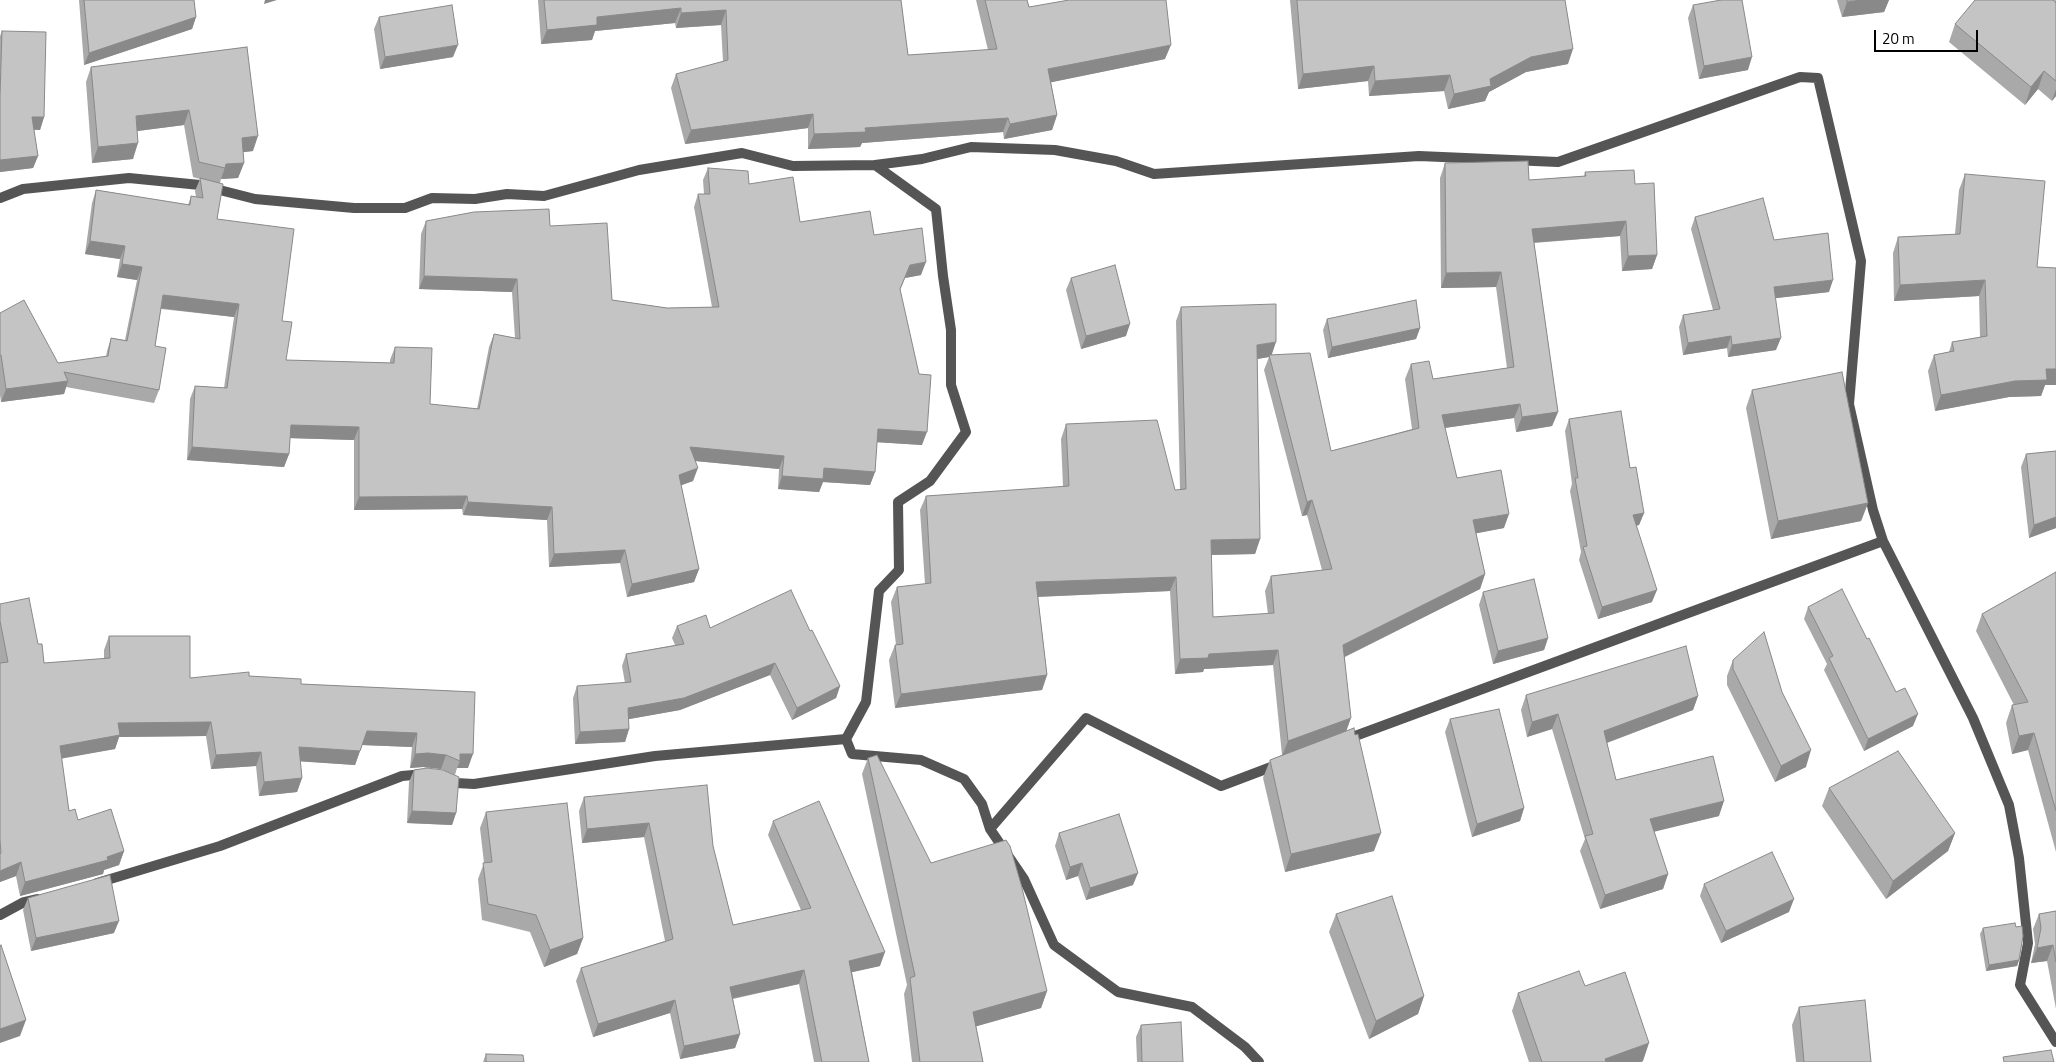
<!DOCTYPE html>
<style>
body{margin:0}
#map{position:relative;width:2056px;height:1062px;overflow:hidden;background:#fff;font-family:"Titillium Web",sans-serif}
canvas{display:block}
.scale{position:absolute;left:1874px;top:30px;width:104px;height:22px;box-sizing:border-box;border:2px solid #000;border-top:0;padding-left:6px;font-size:15px;line-height:18px;white-space:nowrap;color:#000;-webkit-text-stroke:4px #fff;paint-order:stroke}
</style>
<div id="map">
<canvas width="2056" height="1062"></canvas>
<div class="scale">20 m</div>
</div>
<script>
const ctx = document.querySelector('canvas').getContext('2d');
ctx.lineJoin = 'round';
function poly(rows) {
  const path = new Path2D();
  for (const r of rows) {
    path.moveTo(r[0], r[1]);
    for (let i = 2; i < r.length; i += 2) path.lineTo(r[i], r[i + 1]);
  }
  return path;
}
function stroke(path, color, width, dash) {
  ctx.strokeStyle = color;
  ctx.lineWidth = width;
  ctx.lineCap = dash ? 'butt' : 'round';
  ctx.setLineDash(dash || []);
  ctx.stroke(path);
}
function fill(path, color) {
  ctx.fillStyle = color;
  ctx.fill(path, 'evenodd');
}
const minor = poly([
 [875,165,936,209,943,276,951,330,951,385,966,432,930,481,898,502,899,570,879,591,866,702,846,739,852,754,921,760,964,779,982,804,990,829,1024,879,1054,945,1118,992,1192,1007,1245,1047,1259,1062],
 [0,198,23,189,129,178,200,185,255,199,354,208,405,208,432,198,475,199,507,194,544,196,639,170,742,153,793,166,875,165,922,159,971,147,1055,150,1116,161,1154,174,1419,156,1558,162,1800,77,1818,78,1861,261,1849,404,1873,510,1883,541,1973,718,2009,805,2019,858,2028,943,2020,985,2056,1042],
 [1347,739,1883,541],
 [446,778,456,783,474,784,655,756,846,739],
 [990,829,1086,718,1221,786,1279,764],
 [97,883,220,846,402,776,424,774],
 [0,915,24,902,37,899]
]);
const wall = poly([
 [79,0,194,0,196,17,192,29,84,65],
 [538,0,901,0,908,55,988,50,976,0,1027,0,1029,7,1165,59,1051,82,1057,115,1052,130,1004,139,1003,132,862,143,860,147,808,149,808,128,685,144,671,88,676,74,723,62,721,25,676,28,675,23,595,31,592,40,541,44],
 [1290,0,1565,0,1568,64,1526,72,1489,92,1485,101,1448,109,1444,91,1369,96,1368,81,1298,89],
 [1837,0,1889,0,1884,12,1842,17],
 [2054,0,2056,0,2056,96,2052,101,2038,89,2025,105,1949,42,1955,24,2055,2],
 [1693,5,1748,70,1699,79,1688,18],
 [379,17,453,57,380,69,374,29],
 [2,31,44,117,40,130,34,130,38,156,33,168,0,172,0,36],
 [247,47,253,151,243,152,244,163,238,178,221,179,220,183,217,219,282,321,286,360,390,363,390,360,395,347,430,404,477,409,489,347,494,334,515,338,512,292,419,289,421,234,426,221,550,226,612,300,667,308,712,307,694,207,698,194,704,194,703,180,708,168,749,184,800,222,874,235,921,275,905,278,900,290,922,445,877,442,875,472,870,485,823,482,819,492,778,489,779,469,695,461,693,481,681,485,699,569,694,582,627,597,620,563,549,567,547,520,463,515,462,509,354,510,354,440,290,438,289,454,284,467,187,460,190,399,195,386,224,388,234,317,161,309,155,346,159,390,154,403,66,387,64,394,1,402,0,395,0,313,58,363,106,357,107,351,111,338,125,340,137,280,117,277,120,259,85,254,92,203,96,190,188,205,191,196,196,197,195,191,200,179,193,177,184,125,137,131,133,159,92,163,86,82,91,67],
 [1445,163,1529,180,1584,176,1585,172,1635,184,1657,255,1652,269,1622,271,1620,236,1534,243,1558,412,1552,426,1516,432,1514,418,1445,428,1457,478,1504,528,1476,533,1485,574,1480,589,1345,657,1346,731,1374,851,1285,872,1263,778,1270,760,1282,755,1273,665,1204,669,1203,672,1175,674,1170,591,1038,597,1047,675,1042,690,895,708,889,660,895,645,896,645,891,602,897,587,925,584,920,510,926,496,1063,487,1061,439,1066,424,1175,490,1180,490,1176,321,1181,307,1272,355,1331,451,1412,429,1405,379,1411,364,1433,379,1507,368,1496,287,1441,288,1440,178],
 [1269,357,1264,370,1302,516,1307,515,1322,570,1271,576,1265,591,1268,614,1213,617,1211,555,1255,554,1260,539,1257,359],
 [1965,174,2037,267,2056,268,2056,385,2045,385,2041,396,2009,397,1935,411,1928,371,1934,355,1949,352,1952,342,1980,337,1979,296,1894,301,1893,253,1898,237,1955,234,1959,190],
 [1695,217,1774,240,1829,292,1775,298,1776,350,1728,357,1727,348,1683,355,1679,327,1683,315,1713,310,1691,229],
 [1071,278,1126,336,1081,349,1066,290],
 [1327,319,1420,328,1416,339,1328,358,1323,330],
 [1752,390,1868,503,1861,521,1771,539,1746,408],
 [1569,419,1630,468,1644,513,1639,525,1636,526,1652,602,1598,619,1579,560,1581,552,1570,491,1572,484,1565,431],
 [2056,451,2056,528,2029,538,2021,467,2026,454],
 [2056,572,2056,852,2028,750,2012,754,2006,723,2012,705,2014,705,1976,631,1982,614],
 [1483,592,1548,638,1544,650,1493,664,1479,605],
 [0,604,38,644,44,663,104,659,104,650,109,636,190,678,249,676,301,684,475,692,468,768,457,768,455,775,441,769,423,767,410,768,412,747,362,745,355,765,300,761,302,778,297,792,259,796,256,766,211,769,206,736,119,737,115,749,61,758,69,811,78,820,124,851,119,865,104,870,103,874,20,896,16,876,0,882],
 [1808,607,1913,726,1864,751,1824,670,1827,664,1804,619],
 [677,626,710,628,810,631,840,686,836,698,792,720,770,675,680,710,629,719,629,729,625,742,575,744,573,698,577,686,625,683,622,666,626,654,675,645,672,638],
 [1733,660,1782,692,1806,767,1775,782,1727,685,1727,676],
 [1526,695,1698,696,1693,710,1607,743,1616,780,1719,816,1654,831,1668,874,1663,889,1600,909,1580,851,1585,839,1552,729,1527,737,1521,710],
 [1450,719,1524,808,1520,821,1472,837,1445,732],
 [868,758,931,863,1047,991,1041,1008,976,1026,983,1062,912,1062,904,994,907,985,862,774],
 [414,770,456,813,452,825,407,823,409,782],
 [1829,788,1955,833,1948,851,1886,899,1822,806],
 [584,797,713,846,733,925,801,910,768,835,773,821,880,966,852,972,869,1062,814,1062,799,984,733,999,740,1034,735,1048,680,1059,670,1013,593,1037,576,981,581,968,665,941,644,837,582,843,579,811],
 [486,812,583,938,577,954,544,967,530,932,482,920,478,879,484,863,480,828],
 [1059,833,1133,885,1086,900,1078,876,1066,880,1055,846],
 [1704,884,1789,912,1721,943,1700,896],
 [28,898,114,933,31,951,23,910],
 [2056,911,2056,1009,2047,961,2031,963,2035,944,2033,929,2039,914],
 [1336,914,1424,996,1418,1014,1369,1039,1329,932],
 [1983,928,2019,960,2017,966,1986,971,1980,934],
 [1585,986,1643,1061,1641,1062,1529,1062,1512,1011,1518,993],
 [1799,1007,1871,1062,1796,1062,1792,1025],
 [1141,1025,1183,1062,1137,1062,1136,1037],
 [486,1054,524,1062,483,1062]
]);
const shadedWall = poly([
 [265,0,277,0,264,4],
 [1862,0,1889,0,1884,12,1842,17,1847,2],
 [681,8,675,23,595,31,592,40,541,44,547,30,597,17],
 [726,10,721,25,676,28,681,13],
 [196,17,192,29,84,65,89,53],
 [458,45,453,57,380,69,385,57],
 [1171,45,1165,59,1043,84,1048,69],
 [1573,49,1568,64,1526,72,1489,92,1485,101,1448,109,1454,94,1490,79,1531,57],
 [1752,57,1748,70,1699,79,1704,66],
 [1374,66,1368,81,1298,89,1303,74],
 [2044,71,2038,89,2025,105,2031,87],
 [1450,75,1444,91,1369,96,1375,81],
 [2056,89,2056,96,2052,101],
 [189,110,184,125,130,132,136,116],
 [813,114,808,128,685,144,691,130],
 [1057,115,1052,130,1004,139,1010,124],
 [32,117,44,117,40,130,28,129],
 [1008,118,1003,132,862,143,860,147,808,149,814,134,865,128],
 [258,136,253,151,237,153,242,138],
 [138,143,133,159,92,163,98,147],
 [38,156,33,168,0,172,0,160],
 [244,163,238,178,221,179,226,164],
 [1626,221,1620,236,1527,243,1532,229],
 [90,241,125,246,120,259,85,254],
 [1657,255,1652,269,1622,271,1628,256],
 [926,262,921,275,905,278,896,302,910,265],
 [122,264,142,267,137,280,117,277],
 [1501,272,1496,287,1441,288,1446,273],
 [424,276,517,279,512,292,419,289],
 [1833,280,1829,292,1769,299,1774,287],
 [1985,280,1979,296,1894,301,1900,285],
 [163,295,239,304,234,317,159,308],
 [1130,324,1126,336,1081,349,1086,336],
 [1420,328,1416,339,1328,358,1332,347],
 [1731,336,1727,348,1683,355,1688,343],
 [1781,338,1776,350,1728,357,1732,345],
 [1276,342,1271,357,1269,355,1269,357,1251,360,1257,345],
 [2046,369,2056,369,2056,385,2045,385,2041,396,2009,397,1935,411,1941,395],
 [68,381,64,394,1,402,6,389],
 [1520,404,1514,418,1437,429,1442,415],
 [1558,412,1552,426,1516,432,1522,417],
 [291,425,359,427,354,440,286,438],
 [878,429,927,432,922,445,873,442],
 [192,447,289,454,284,467,187,460],
 [690,447,784,456,779,469,685,460],
 [698,468,693,481,674,488,679,475],
 [824,468,875,472,870,485,823,482,819,492,778,489,782,476],
 [467,496,462,509,354,510,359,497],
 [1312,500,1307,515,1302,516,1307,502],
 [468,502,552,507,547,520,463,515],
 [1868,503,1861,521,1771,539,1778,521],
 [1644,513,1639,525,1628,527,1633,515],
 [1509,514,1504,528,1468,535,1473,520],
 [2056,517,2056,528,2029,538,2034,525],
 [1260,539,1255,554,1206,555,1211,540],
 [625,550,620,563,549,567,554,554],
 [699,569,694,582,627,597,632,584],
 [1485,574,1480,589,1338,660,1343,645],
 [1176,577,1170,591,1031,597,1036,582],
 [1657,590,1652,602,1598,619,1602,607],
 [1548,638,1544,650,1493,664,1498,651],
 [1278,650,1273,665,1204,669,1203,672,1175,674,1180,659,1209,654],
 [775,663,770,675,680,710,624,720,628,708],
 [1047,675,1042,690,895,708,901,694],
 [840,686,836,698,792,720,797,708],
 [1698,696,1693,710,1598,746,1604,731],
 [1558,714,1552,729,1527,737,1532,722],
 [1918,714,1913,726,1864,751,1868,739],
 [1351,718,1346,732,1282,756,1288,741],
 [211,722,206,736,119,737,115,749,54,760,60,746,118,723],
 [629,729,625,742,575,744,580,732],
 [367,731,417,733,412,747,362,745],
 [2034,733,2028,750,2012,754,2019,736],
 [299,747,360,751,355,765,294,761],
 [1811,750,1806,767,1775,782,1781,766],
 [261,752,256,766,211,769,216,755],
 [428,753,446,755,441,769,423,767,410,768,415,754],
 [460,754,473,754,468,768,457,768,460,761],
 [302,778,297,792,259,796,264,782],
 [1724,801,1719,816,1645,834,1650,819],
 [1524,808,1520,821,1472,837,1477,824],
 [412,811,456,813,452,825,407,823],
 [649,823,644,837,582,843,587,829],
 [1381,833,1374,851,1285,872,1291,854],
 [1955,833,1948,851,1886,899,1893,881],
 [124,851,119,865,104,870,103,874,20,896,25,882],
 [21,862,16,876,0,882,0,871],
 [1082,863,1078,876,1066,880,1070,867],
 [1138,873,1133,885,1086,900,1090,888],
 [1668,874,1663,889,1600,909,1605,895],
 [1794,899,1789,912,1721,943,1726,931],
 [119,921,114,933,31,951,36,938],
 [583,938,577,954,544,967,550,950],
 [2053,945,2047,961,2031,963,2037,948],
 [885,952,880,966,844,974,849,961],
 [2019,960,2017,966,1986,971,1989,965],
 [804,970,799,984,725,1000,730,987],
 [1047,991,1041,1008,967,1029,973,1012],
 [1424,996,1418,1014,1369,1039,1376,1021],
 [675,1000,670,1013,593,1037,598,1024],
 [26,1020,20,1036,0,1043,0,1029],
 [740,1034,735,1048,680,1059,684,1046],
 [1649,1043,1643,1061,1641,1062,1604,1062,1605,1059]
]);
const building = poly([
 [84,0,194,0,196,17,89,53,84,0],
 [544,0,901,0,908,55,997,49,985,0,1027,0,1029,7,1069,0,1166,0,1171,45,1048,69,1057,115,1010,124,1008,118,865,128,866,132,814,134,813,114,691,130,676,74,728,60,726,10,681,13,681,8,597,17,597,25,547,30,544,0],
 [1297,0,1565,0,1573,49,1531,57,1490,79,1491,86,1454,94,1450,75,1375,81,1374,66,1303,74,1297,0],
 [1721,0,1742,0,1752,57,1704,66,1693,5,1721,0],
 [1847,0,1862,0,1847,2,1847,0],
 [1975,0,2053,0,2056,3,2056,81,2044,71,2031,87,1955,24,1975,0],
 [452,5,458,45,385,57,379,17,452,5],
 [2,31,46,32,44,117,32,117,38,156,0,160,0,96,2,31],
 [247,47,258,136,242,138,244,163,226,164,225,168,199,162,189,110,136,116,138,143,98,147,91,67,247,47],
 [1528,161,1529,180,1586,176,1585,172,1634,170,1635,184,1654,183,1657,255,1628,256,1626,221,1532,229,1558,412,1522,417,1520,404,1442,415,1457,478,1501,470,1509,514,1473,520,1485,574,1343,645,1351,718,1288,741,1278,650,1209,654,1208,658,1180,659,1176,577,1036,582,1047,675,901,694,895,645,903,644,897,587,931,583,926,496,1069,486,1066,424,1157,420,1175,490,1186,489,1181,307,1276,304,1276,342,1257,345,1260,539,1211,540,1213,617,1274,613,1271,576,1332,569,1312,500,1307,502,1269,355,1310,353,1331,451,1419,428,1411,364,1429,361,1433,379,1514,367,1501,272,1446,273,1445,163,1528,161],
 [708,168,748,171,749,184,793,177,800,222,870,211,874,235,922,228,926,262,910,265,900,289,919,374,931,375,927,432,878,429,875,472,824,468,823,479,782,476,784,456,690,447,698,468,679,475,699,569,632,584,625,550,554,554,552,507,468,502,467,496,359,497,359,427,291,425,289,454,192,447,195,386,227,388,239,304,163,295,155,346,166,348,159,390,64,372,68,381,6,389,1,355,0,355,0,313,24,300,58,363,108,356,111,338,127,341,142,267,122,264,125,246,90,241,96,190,190,205,191,196,203,198,200,178,223,184,217,219,294,229,282,321,292,322,286,360,394,363,395,347,432,348,430,404,479,409,494,334,520,339,517,279,424,276,426,221,474,212,549,209,550,226,607,223,612,300,667,308,719,307,698,194,710,194,708,168],
 [1965,174,2045,181,2037,267,2056,268,2056,369,2046,369,2047,380,2015,381,1941,395,1934,355,1954,351,1952,342,1987,336,1985,280,1900,285,1898,237,1960,234,1965,174],
 [1763,198,1774,240,1828,233,1833,280,1774,287,1781,338,1732,345,1731,336,1688,343,1683,315,1720,309,1695,217,1763,198],
 [1115,265,1130,324,1086,336,1071,278,1115,265],
 [1416,300,1420,328,1332,347,1327,319,1416,300],
 [1842,372,1868,503,1778,521,1752,390,1842,372],
 [1621,411,1630,468,1636,467,1644,513,1633,515,1657,590,1602,607,1583,547,1587,546,1575,478,1578,478,1569,419,1621,411],
 [2056,451,2056,517,2034,525,2026,454,2056,451],
 [2056,572,2056,811,2034,733,2019,736,2012,705,2028,702,1982,614,2056,572],
 [1534,579,1548,638,1498,651,1483,592,1534,579],
 [1842,589,1867,639,1869,638,1896,692,1905,688,1918,714,1868,739,1829,658,1833,656,1808,607,1842,589],
 [791,590,810,631,812,630,840,686,797,708,775,663,684,698,628,708,629,729,580,732,577,686,631,682,626,654,684,644,677,626,706,615,710,628,791,590],
 [29,598,38,644,42,644,44,663,110,658,109,636,190,636,190,678,249,672,249,676,301,679,301,684,475,692,473,754,460,754,460,761,446,755,428,753,415,754,417,733,367,731,360,751,299,747,302,778,264,782,261,752,216,755,211,722,118,723,120,735,60,746,69,811,75,809,78,820,111,809,124,851,107,857,108,860,25,882,21,862,0,871,0,854,1,853,0,840,0,663,8,662,0,621,0,604,29,598],
 [1764,632,1782,692,1811,750,1781,766,1733,669,1733,660,1764,632],
 [1686,646,1698,696,1604,731,1616,780,1713,756,1724,801,1650,819,1668,874,1605,895,1585,836,1593,834,1558,714,1532,722,1526,695,1686,646],
 [1499,709,1524,808,1477,824,1450,719,1499,709],
 [1354,728,1355,735,1358,734,1381,833,1291,854,1270,760,1354,728],
 [1898,751,1955,833,1893,881,1829,788,1898,751],
 [877,755,931,863,1006,840,1010,846,1021,884,1047,991,973,1012,983,1062,920,1062,910,978,915,976,868,758,877,755],
 [427,768,443,770,459,777,456,813,412,811,414,770,427,768],
 [707,785,713,846,733,925,811,908,773,821,819,801,885,952,849,961,869,1062,822,1062,804,970,730,987,740,1034,684,1046,675,1000,598,1024,581,968,673,939,649,823,587,829,584,797,707,785],
 [567,803,583,938,550,950,536,915,488,904,483,863,492,862,486,812,567,803],
 [1119,814,1138,873,1090,888,1082,863,1070,867,1059,833,1119,814],
 [1772,852,1794,899,1726,931,1704,884,1772,852],
 [110,875,119,921,36,938,28,898,110,875],
 [1392,896,1424,996,1376,1021,1336,914,1392,896],
 [2056,911,2056,962,2053,945,2037,948,2041,928,2039,914,2056,911],
 [2015,923,2016,927,2022,926,2023,936,2019,960,1989,965,1983,928,2015,923],
 [1,945,26,1020,0,1029,0,946,1,945],
 [1579,971,1585,986,1625,972,1649,1043,1605,1059,1606,1062,1542,1062,1518,993,1579,971],
 [1865,1000,1871,1062,1804,1062,1799,1007,1865,1000],
 [1181,1022,1183,1062,1142,1062,1141,1025,1181,1022],
 [2051,1050,2054,1062,2004,1062,2003,1057,2051,1050],
 [486,1054,523,1055,524,1062,486,1062,486,1054]
]);
stroke(minor, '#555', 10);
fill(wall, '#a9a9a9');
fill(shadedWall, '#898989');
fill(building, '#c4c4c4');
stroke(building, '#898989', 1);
</script>
